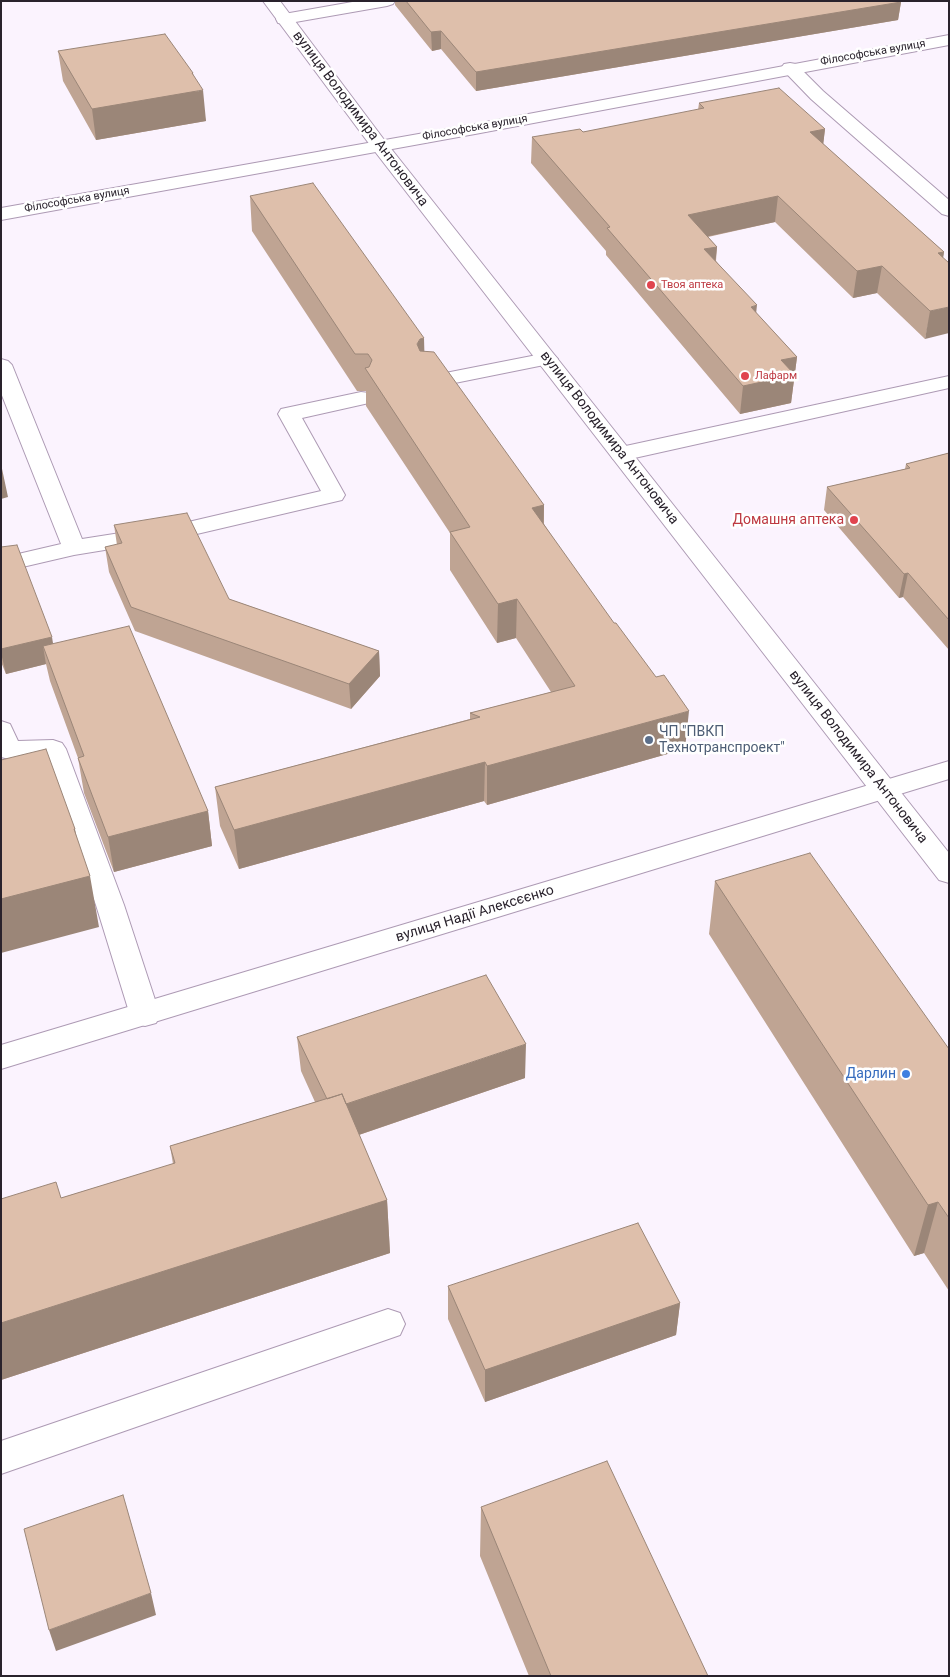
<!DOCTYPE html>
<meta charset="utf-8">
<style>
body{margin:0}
#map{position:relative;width:950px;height:1677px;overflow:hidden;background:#fbf3fe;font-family:Roboto,sans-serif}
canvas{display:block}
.frame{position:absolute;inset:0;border:2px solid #29222c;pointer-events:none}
</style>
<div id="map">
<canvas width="950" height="1677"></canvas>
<div class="frame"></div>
</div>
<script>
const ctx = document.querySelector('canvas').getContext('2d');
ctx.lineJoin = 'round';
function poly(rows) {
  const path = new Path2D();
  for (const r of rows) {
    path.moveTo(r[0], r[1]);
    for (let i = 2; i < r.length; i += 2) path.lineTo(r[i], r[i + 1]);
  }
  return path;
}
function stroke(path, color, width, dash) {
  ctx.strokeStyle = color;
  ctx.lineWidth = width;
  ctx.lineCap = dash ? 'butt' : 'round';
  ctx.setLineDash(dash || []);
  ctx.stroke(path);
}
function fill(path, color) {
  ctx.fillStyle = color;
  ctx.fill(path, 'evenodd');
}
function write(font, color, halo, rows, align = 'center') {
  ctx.font = font + ' Roboto,sans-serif';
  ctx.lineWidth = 5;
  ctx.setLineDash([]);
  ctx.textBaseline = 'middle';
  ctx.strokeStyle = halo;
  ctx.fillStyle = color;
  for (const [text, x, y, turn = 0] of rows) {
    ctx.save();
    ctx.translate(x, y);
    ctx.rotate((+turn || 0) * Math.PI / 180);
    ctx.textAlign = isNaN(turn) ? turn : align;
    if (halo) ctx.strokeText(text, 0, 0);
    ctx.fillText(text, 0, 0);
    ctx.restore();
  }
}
const lane = poly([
 [358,1,395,1,393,4,387,6,284,24,278,23,276,19,278,15,284,14,358,1],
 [790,63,796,64,823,91,949,200,949,216,942,214,811,99,781,68,784,64,790,63],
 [547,353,554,355,558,359,554,363,430,388,422,387,419,382,422,377,430,376,547,353],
 [1,359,8,361,12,365,82,539,184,523,321,491,278,414,281,409,361,392,369,393,372,398,369,403,302,418,345,495,342,500,184,537,74,555,1,572,1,558,61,544,1,393,1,359],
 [949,376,949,388,621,461,613,459,610,454,613,449,621,447,949,376],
 [1,721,10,724,18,741,53,740,62,743,66,749,124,905,160,1015,156,1023,145,1026,134,1023,130,1015,96,905,43,758,9,759,1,757,1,721],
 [388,1309,400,1313,405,1324,400,1335,1,1474,1,1441,388,1309]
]);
const street = poly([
 [949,35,949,45,475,134,1,220,1,208,475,124,949,35],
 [949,761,949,779,1,1069,1,1045,949,761]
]);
const secondary = poly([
 [263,1,280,1,385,141,949,853,949,883,939,880,373,149,263,1]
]);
const wall = poly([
 [395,1,901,1,901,2,898,20,476,91,441,49,432,51,395,5],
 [58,51,194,76,206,121,96,140,63,81],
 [699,103,825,129,823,144,944,252,925,339,877,293,853,298,775,222,708,237,717,247,716,261,756,313,797,357,791,403,740,414,606,255,606,251,531,163,532,137,583,132,698,110],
 [250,196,424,351,544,505,544,524,685,749,487,805,484,801,239,869,220,826,215,787,470,719,470,713,551,692,516,638,497,643,450,570,450,533,366,406,366,391,357,391,252,231],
 [949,453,949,650,903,597,899,598,824,510,827,487,905,469,906,464],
 [114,525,229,599,379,651,380,676,351,709,135,631,109,572,105,547,117,545],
 [1,547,53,644,208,811,212,846,114,872,84,793,78,758,50,681,46,664,6,674,1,662],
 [715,881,949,1049,949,1291,924,1253,914,1256,709,934],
 [297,1037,525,1078,359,1135,387,1200,390,1253,1,1380,1,1199,61,1198,173,1164,170,1146,315,1102,301,1071],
 [448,1286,680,1303,676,1335,485,1402,448,1319],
 [481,1507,708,1676,529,1676,480,1556]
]);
const shadedWall = poly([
 [901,2,898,20,476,91,476,72],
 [441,31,441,49,432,51,431,32],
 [192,73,193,73,195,92,203,90,206,121,96,140,92,109],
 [825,129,822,155,810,132],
 [778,196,775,222,686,241,688,215],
 [717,247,714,274,704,249],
 [944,252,940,279,938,253],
 [882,266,877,293,853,298,857,271],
 [757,305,754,333,751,307],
 [949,307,949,333,925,339,930,311],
 [424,338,425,375,417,344,420,339],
 [797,357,791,403,740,414,743,386,781,360],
 [1,464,8,497,1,499],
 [544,505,543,543,532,508],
 [908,573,903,597,899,598,904,574],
 [517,599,516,638,497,643,498,604],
 [52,637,56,662,43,646,46,664,6,674,1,653,1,649],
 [379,651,380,676,351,709,349,684],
 [689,711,685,749,487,805,487,766],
 [485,762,484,801,239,869,234,830],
 [208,811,212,846,114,872,108,837],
 [74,829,75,829,84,877,90,876,99,927,1,953,1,899],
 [526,1044,525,1078,335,1143,332,1109],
 [387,1200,390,1253,1,1380,1,1323],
 [938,1202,924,1253,914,1256,928,1205],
 [680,1303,676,1335,485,1402,485,1370],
 [151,1593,156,1615,56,1651,49,1630]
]);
const building = poly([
 [406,1,901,1,901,2,476,72,441,31,431,32,406,1],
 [165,34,193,73,192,73,203,90,92,109,58,51,165,34],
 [779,88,825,129,810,132,944,252,938,253,949,263,949,307,930,311,882,266,857,271,778,196,688,215,717,247,704,249,757,305,751,307,797,357,781,360,795,375,743,386,607,228,610,227,532,137,580,129,583,132,704,108,699,103,779,88],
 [313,183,424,338,420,339,417,344,420,351,434,352,544,505,532,508,614,623,616,623,656,677,664,675,689,711,487,766,485,762,234,830,215,787,480,717,470,713,575,686,517,599,498,604,450,532,470,527,365,368,369,367,372,360,368,354,355,354,250,196,313,183],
 [949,453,949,620,908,573,904,574,827,487,910,468,906,464,949,453],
 [187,513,229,599,379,651,349,684,131,607,105,547,122,543,114,525,187,513],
 [17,545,52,637,1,649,1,547,17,545],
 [129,626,208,811,108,837,78,758,84,756,43,646,129,626],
 [46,749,75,829,74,829,90,876,1,899,1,760,46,749],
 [810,853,949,1049,949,1218,938,1202,928,1205,715,881,810,853],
 [486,975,526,1044,346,1104,342,1094,327,1099,297,1037,486,975],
 [342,1094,387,1200,1,1323,1,1199,56,1182,61,1198,175,1163,170,1146,342,1094],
 [638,1223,680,1303,485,1370,448,1286,638,1223],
 [607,1461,708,1676,551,1676,481,1507,607,1461],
 [123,1495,151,1593,49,1630,24,1529,123,1495]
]);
const markers = [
 [651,285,5,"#e0444e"],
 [745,376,5,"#e0444e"],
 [854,520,5,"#e0444e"],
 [649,740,5,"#5c6f8a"],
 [906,1074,5,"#3f7fe0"]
];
const farStreetnames = [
 ["Філософська вулиця",873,53,-10],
 ["Філософська вулиця",475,128,-10],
 ["Філософська вулиця",77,200,-10]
];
const farHealthnames = [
 ["Твоя аптека",661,285],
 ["Лафарм",755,376]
];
const streetNames = [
 ["вулиця Володимира Антоновича",360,119,53],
 ["вулиця Володимира Антоновича",609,438,52],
 ["вулиця Володимира Антоновича",858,757,52],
 ["вулиця Надії Алексєєнко",475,914,-17]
];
const healthNames = [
 ["Домашня аптека",844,520]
];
const serviceNames = [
 ["ЧП \"ПВКП",659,732],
 ["Технотранспроект\"",659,748]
];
const shopNames = [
 ["Дарлин",896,1074]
];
stroke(lane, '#ad9ab4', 2);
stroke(street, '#ad9ab4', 2);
stroke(secondary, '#ad9ab4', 2);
fill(lane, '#fff');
fill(street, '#fff');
fill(secondary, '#fff');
fill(wall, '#bfa493');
fill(shadedWall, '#9b8678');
fill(building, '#debfab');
stroke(building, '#9b8678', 1);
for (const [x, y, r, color] of markers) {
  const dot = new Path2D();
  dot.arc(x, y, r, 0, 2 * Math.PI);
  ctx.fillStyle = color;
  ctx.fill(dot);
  stroke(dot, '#fff', 2);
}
write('11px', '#29222c', '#fff', farStreetnames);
write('11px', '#be3a42', '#fff', farHealthnames, 'left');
write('14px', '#29222c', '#fff', streetNames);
write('14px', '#be3a42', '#fff', healthNames, 'right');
write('14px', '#4e5e75', '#fff', serviceNames, 'left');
write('14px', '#366cbe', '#fff', shopNames, 'right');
</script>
